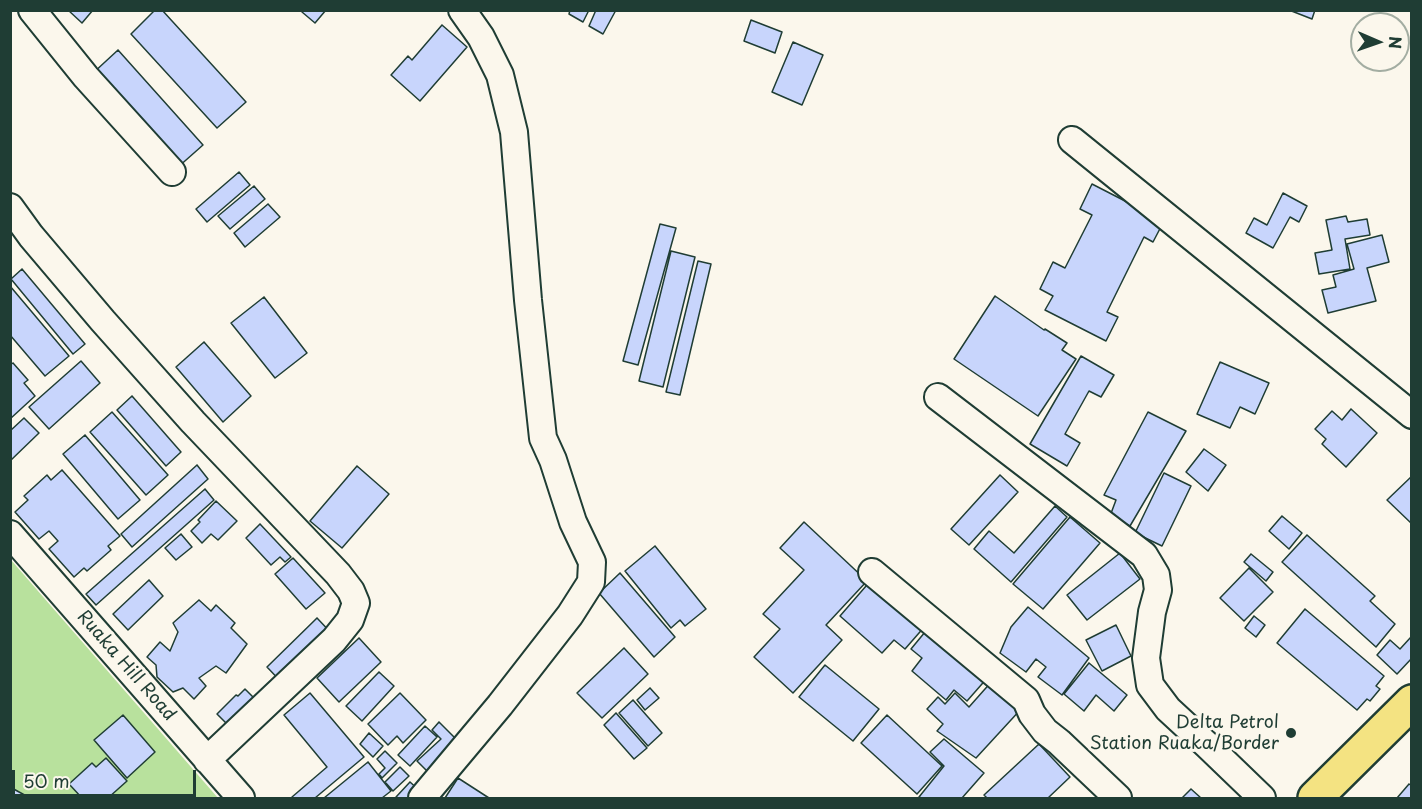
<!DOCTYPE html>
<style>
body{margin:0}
#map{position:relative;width:1422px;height:809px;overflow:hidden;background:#fbf7ec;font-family:"Playpen Sans",sans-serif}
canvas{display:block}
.frame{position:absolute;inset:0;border:12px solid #1f3d34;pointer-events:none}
.north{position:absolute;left:1350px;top:12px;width:60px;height:60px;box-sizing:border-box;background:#fbf7ec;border:2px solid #a3ada2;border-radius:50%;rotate:92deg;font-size:16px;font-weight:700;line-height:24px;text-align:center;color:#1f3d34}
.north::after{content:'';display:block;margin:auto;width:21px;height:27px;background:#1f3d34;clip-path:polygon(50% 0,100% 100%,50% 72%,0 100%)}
.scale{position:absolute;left:12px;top:770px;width:184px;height:27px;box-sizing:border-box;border:3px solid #1f3d34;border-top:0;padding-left:8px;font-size:18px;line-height:21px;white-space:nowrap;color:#1f3d34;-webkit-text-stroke:4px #fbf7ec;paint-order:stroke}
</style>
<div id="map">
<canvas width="1422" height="809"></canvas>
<div class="frame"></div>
<div class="north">N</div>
<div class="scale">50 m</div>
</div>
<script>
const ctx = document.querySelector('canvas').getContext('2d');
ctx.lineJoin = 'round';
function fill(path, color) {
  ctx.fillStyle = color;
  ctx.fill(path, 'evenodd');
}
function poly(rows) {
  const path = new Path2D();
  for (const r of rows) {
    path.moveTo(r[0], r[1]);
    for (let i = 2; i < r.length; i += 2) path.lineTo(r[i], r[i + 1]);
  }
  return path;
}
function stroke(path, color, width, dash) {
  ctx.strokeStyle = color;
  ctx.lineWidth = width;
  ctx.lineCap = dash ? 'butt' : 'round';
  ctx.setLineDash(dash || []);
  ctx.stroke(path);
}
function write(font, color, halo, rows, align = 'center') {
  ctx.font = font + ' "Playpen Sans",sans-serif';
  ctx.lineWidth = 6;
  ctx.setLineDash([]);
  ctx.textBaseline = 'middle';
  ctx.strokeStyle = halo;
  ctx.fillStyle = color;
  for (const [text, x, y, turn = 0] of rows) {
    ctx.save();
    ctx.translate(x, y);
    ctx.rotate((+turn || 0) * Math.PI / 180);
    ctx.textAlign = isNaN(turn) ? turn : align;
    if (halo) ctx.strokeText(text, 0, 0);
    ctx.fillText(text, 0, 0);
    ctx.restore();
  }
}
const green = poly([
 [11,560,218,798,11,798]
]);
const building = poly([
 [68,10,93,10,82,23,68,10],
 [155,10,162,10,246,102,217,128,131,34,155,10],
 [303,10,326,10,315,23,302,12,303,10],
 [570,10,589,10,583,22,569,14,570,10],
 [596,10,616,10,603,34,589,26,596,10],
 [1289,10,1315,10,1312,19,1289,10],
 [751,20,782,32,775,53,744,41,751,20],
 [442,25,467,47,420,101,391,75,408,56,412,60,442,25],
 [793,42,823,55,802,105,772,92,793,42],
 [118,50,203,145,177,168,92,74,118,50],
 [239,172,250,185,207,222,196,209,239,172],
 [1092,184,1164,221,1153,242,1144,237,1107,312,1118,317,1106,341,1045,310,1053,296,1040,289,1053,262,1065,268,1092,215,1080,209,1092,184],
 [254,186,265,199,230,229,218,216,254,186],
 [1283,193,1307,206,1299,222,1290,217,1273,248,1246,233,1254,218,1267,225,1283,193],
 [268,204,280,217,245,247,234,233,268,204],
 [1346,216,1348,222,1367,219,1370,235,1345,239,1350,269,1319,274,1315,253,1332,250,1326,220,1346,216],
 [660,224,676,228,638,365,623,361,660,224],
 [1382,235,1389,262,1367,268,1376,301,1328,313,1322,290,1336,287,1333,275,1354,269,1347,244,1382,235],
 [671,251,695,257,663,387,639,381,671,251],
 [698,261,711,264,680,395,666,392,698,261],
 [22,269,85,344,73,354,11,279,22,269],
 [10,286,69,356,45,376,10,335,10,286],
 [995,296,1044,330,1045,329,1067,343,1062,350,1076,359,1038,416,954,359,995,296],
 [264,297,307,353,275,378,231,323,264,297],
 [204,342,251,396,223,422,176,367,204,342],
 [1081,356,1114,375,1101,397,1089,391,1065,434,1080,443,1067,466,1030,444,1081,356],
 [81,361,100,383,49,429,29,407,81,361],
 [1220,362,1269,383,1255,414,1240,407,1230,428,1197,414,1220,362],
 [13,363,28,380,24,383,35,396,10,419,10,365,13,363],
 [132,396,181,452,166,466,117,410,132,396],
 [1351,409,1377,433,1346,467,1322,444,1326,439,1315,429,1332,411,1342,420,1351,409],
 [112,412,168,475,146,495,90,432,112,412],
 [1148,412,1186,431,1130,526,1110,516,1116,500,1104,495,1148,412],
 [24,418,39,433,10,461,10,431,24,418],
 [85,435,140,500,118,519,63,454,85,435],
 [1204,449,1226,465,1208,491,1186,472,1204,449],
 [197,465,208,479,132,547,121,534,197,465],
 [357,466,389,494,342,548,310,521,357,466],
 [62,470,120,536,108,546,111,550,87,571,84,568,74,577,49,549,58,541,49,531,39,539,15,512,28,500,24,496,47,475,51,480,62,470],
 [1164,473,1191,486,1162,546,1135,533,1164,473],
 [1000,475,1018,492,969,545,951,529,1000,475],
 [1412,476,1412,524,1387,500,1412,476],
 [205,489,214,500,96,605,86,594,205,489],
 [216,501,237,521,218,540,211,534,202,543,191,531,200,522,198,520,216,501],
 [1055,506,1067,517,1011,582,974,549,989,531,1014,553,1055,506],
 [1282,516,1302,533,1289,549,1269,531,1282,516],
 [1070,517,1100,543,1043,609,1013,584,1070,517],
 [804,522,867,581,826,625,842,640,793,693,754,657,780,629,763,614,804,570,780,548,804,522],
 [260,524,291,557,285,562,280,557,271,565,246,538,260,524],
 [181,534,192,547,176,560,165,548,181,534],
 [1307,535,1375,596,1370,601,1395,624,1376,647,1282,562,1307,535],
 [655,546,706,609,685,626,680,620,671,628,625,571,655,546],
 [1120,553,1140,579,1087,620,1067,595,1120,553],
 [1251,554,1273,572,1266,581,1244,562,1251,554],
 [293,558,325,593,306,609,275,574,293,558],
 [1249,568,1273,592,1244,621,1220,598,1249,568],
 [620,573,675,637,654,657,599,593,620,573],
 [873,578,926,625,905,649,894,640,882,653,840,616,873,578],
 [149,580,163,596,128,630,113,614,149,580],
 [199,600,211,611,216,605,235,623,231,628,247,644,226,673,216,666,199,678,206,686,194,699,183,688,173,692,157,677,156,665,147,657,160,642,170,651,178,632,173,623,199,600],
 [1028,607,1089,658,1062,695,1038,677,1046,667,1036,659,1026,672,1000,653,1011,627,1028,607],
 [1305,609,1384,676,1376,686,1380,689,1370,701,1367,699,1357,710,1277,643,1305,609],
 [1254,616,1265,625,1256,637,1245,628,1254,616],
 [317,618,335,637,285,686,267,667,317,618],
 [1116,625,1131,656,1102,671,1086,640,1116,625],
 [930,626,989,676,967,701,954,690,946,700,912,671,922,658,911,649,930,626],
 [1411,637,1412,658,1397,674,1377,655,1390,640,1400,649,1411,637],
 [359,638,381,662,339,702,317,678,359,638],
 [624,648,648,674,602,718,577,693,624,648],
 [1089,663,1127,695,1114,711,1096,695,1084,711,1064,694,1089,663],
 [825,665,879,709,853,741,799,697,825,665],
 [379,672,394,686,362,721,346,706,379,672],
 [993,680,1022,708,976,758,937,731,943,724,927,709,938,697,945,704,955,693,969,707,993,680],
 [650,688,659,698,645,710,637,700,650,688],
 [245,689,254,698,228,725,217,714,236,695,238,696,245,689],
 [310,693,364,757,315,798,293,798,292,797,327,767,284,715,310,693],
 [400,693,426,720,403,743,397,736,388,745,368,724,400,693],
 [633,700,662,733,648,746,619,713,633,700],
 [616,713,647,748,634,759,604,725,616,713],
 [123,715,155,752,127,778,94,740,123,715],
 [887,715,942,766,917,794,861,743,887,715],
 [439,722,459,742,428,772,417,761,441,739,432,730,439,722],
 [425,726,437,737,410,766,398,755,425,726],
 [369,733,383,746,373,757,360,744,369,733],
 [944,739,984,773,962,798,921,798,919,797,944,766,930,752,944,739],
 [1039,744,1070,777,1048,798,987,798,984,795,1039,744],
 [385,751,397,763,382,778,379,774,385,768,377,759,385,751],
 [106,758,127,781,108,798,82,798,69,784,92,763,96,767,106,758],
 [368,762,391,791,382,798,324,798,368,762],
 [400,767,409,776,393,791,385,782,400,767],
 [458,778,489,798,445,798,458,778],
 [410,782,420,791,412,798,398,798,396,797,410,782],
 [1409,784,1412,786,1412,798,1397,798,1409,784],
 [10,787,30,798,10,798,10,787],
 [1191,789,1201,798,1182,798,1191,789]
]);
const minor = poly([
 [32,10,86,77,172,172],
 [1072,140,1412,415],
 [10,207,31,236,103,321,193,422,338,574,351,591,356,603,350,620,334,640,207,760],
 [938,397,1144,555,1156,575,1158,590,1152,612,1146,658,1150,685,1168,709,1207,745,1262,798],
 [10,534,241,798],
 [872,572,1026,700,1032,714,1045,731,1059,742,1118,798],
 [422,798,500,705,570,615,591,582,592,562,573,522,553,460,543,438,528,300,514,132,500,75,481,37,462,10]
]);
const major = poly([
 [1315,798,1412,702]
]);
const markers = [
 [1291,733,6,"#1f3d34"]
];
const streetNames = [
 ["Ruaka Hill Road",126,666,49]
];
const poiNames = [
 ["Delta Petrol",1279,723],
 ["Station Ruaka/Border",1279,744]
];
fill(green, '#b8e19d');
fill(building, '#c8d5fc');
stroke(building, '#1f3d34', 1.5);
stroke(minor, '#1f3d34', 30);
stroke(major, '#1f3d34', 38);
stroke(minor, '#fbf7ec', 26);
stroke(major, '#f4e382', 33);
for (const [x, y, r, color] of markers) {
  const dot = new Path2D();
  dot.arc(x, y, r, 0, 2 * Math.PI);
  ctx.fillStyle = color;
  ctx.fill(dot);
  stroke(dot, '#fbf7ec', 2);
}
write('18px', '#1f3d34', '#fbf7ec', streetNames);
write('18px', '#1f3d34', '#fbf7ec', poiNames, 'right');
</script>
